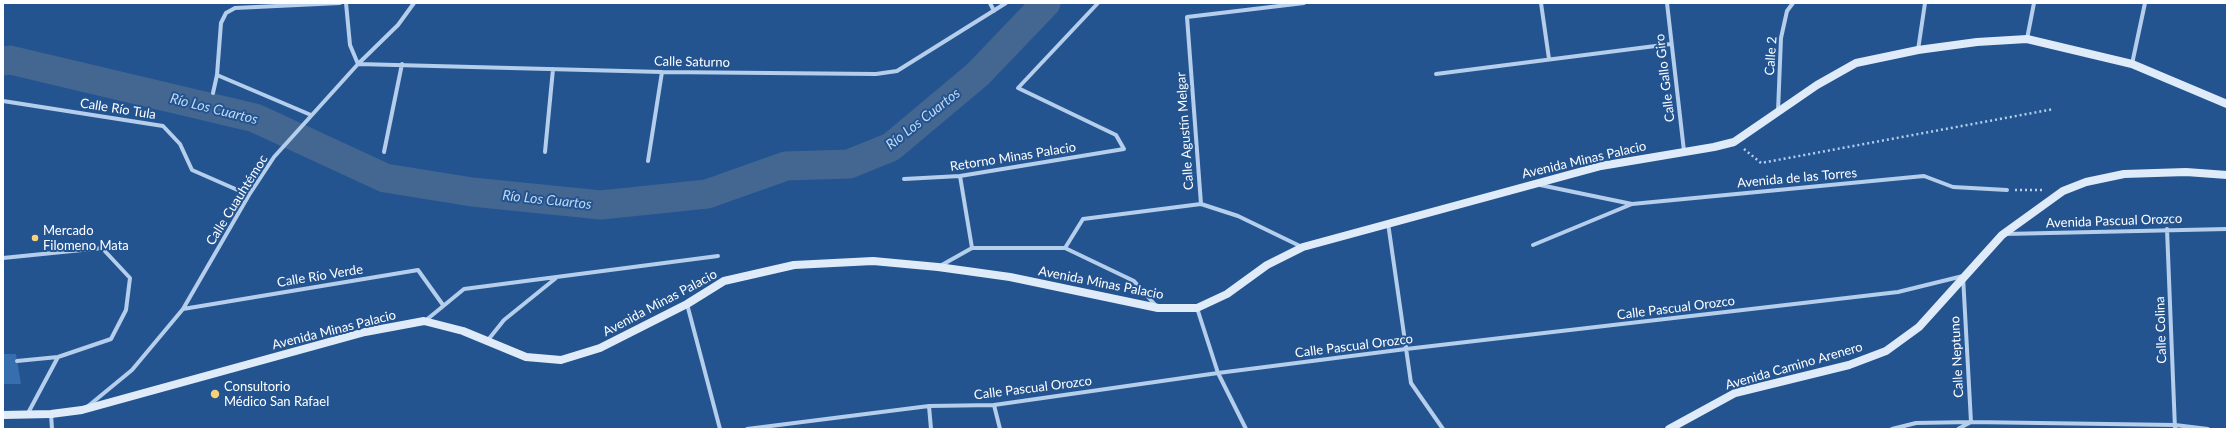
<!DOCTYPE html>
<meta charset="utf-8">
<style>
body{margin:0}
#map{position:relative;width:2230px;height:432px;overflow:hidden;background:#235490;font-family:Lato,sans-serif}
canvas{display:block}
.frame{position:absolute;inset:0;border:4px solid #fff;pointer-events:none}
</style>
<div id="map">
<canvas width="2230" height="432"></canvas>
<div class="frame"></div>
</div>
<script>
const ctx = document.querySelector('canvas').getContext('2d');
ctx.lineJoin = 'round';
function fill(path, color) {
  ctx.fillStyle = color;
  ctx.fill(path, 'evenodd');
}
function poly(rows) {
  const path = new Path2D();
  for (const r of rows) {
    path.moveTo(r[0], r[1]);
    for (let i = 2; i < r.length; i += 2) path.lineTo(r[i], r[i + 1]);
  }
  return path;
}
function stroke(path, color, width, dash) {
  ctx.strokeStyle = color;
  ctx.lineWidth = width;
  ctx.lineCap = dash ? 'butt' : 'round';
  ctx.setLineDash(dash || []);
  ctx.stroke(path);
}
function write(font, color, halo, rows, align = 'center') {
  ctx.font = font + ' Lato,sans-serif';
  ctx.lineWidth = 4;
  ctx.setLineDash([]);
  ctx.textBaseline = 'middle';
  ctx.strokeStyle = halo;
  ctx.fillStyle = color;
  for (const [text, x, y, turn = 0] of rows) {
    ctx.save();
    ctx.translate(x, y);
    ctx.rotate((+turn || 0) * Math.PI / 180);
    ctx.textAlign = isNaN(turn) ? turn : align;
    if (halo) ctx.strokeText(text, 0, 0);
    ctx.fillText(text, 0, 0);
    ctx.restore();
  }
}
const green = poly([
 [3,354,16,354,21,384,3,384]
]);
const river = poly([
 [3,61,10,60,255,118,385,178,472,192,601,205,707,194,786,166,849,164,891,147,978,74,1046,3]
]);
const path = poly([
 [1744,149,1761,163,2054,109],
 [2015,190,2042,190]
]);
const street = poly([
 [346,3,350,45,358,64,662,72,876,74,897,71,1006,3],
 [990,3,994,11],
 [1541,3,1549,59],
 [1667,3,1684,151],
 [2027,39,2034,3],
 [1918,50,1925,3],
 [2132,64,2145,3],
 [1436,74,1671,44],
 [217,75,311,115],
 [213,93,217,75,221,23,226,13,235,8,340,3],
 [3,101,163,126,180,144,192,170,249,195],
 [1778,111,1781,38,1787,11,1793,3],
 [384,152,402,64],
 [545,152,553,69],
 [648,161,662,72],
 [960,176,972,248],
 [904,179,960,176,1124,149,1116,135,1018,88,1098,3],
 [1540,185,1632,204,1924,176,1953,187,2007,190],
 [1201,204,1187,17,1304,3],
 [1388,223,1411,383,1443,429],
 [2167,229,2175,429],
 [2005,234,2227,229],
 [1533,245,1632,204],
 [1065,248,1083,219,1201,204,1238,216,1302,247],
 [3,258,102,248,130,278,126,310,111,339,58,357,17,361],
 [940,266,972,248,1065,248,1134,281,1157,307],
 [687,304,720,429],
 [1197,308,1218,373,1246,429],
 [183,309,418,270,443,305],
 [425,321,464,289,718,256],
 [488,340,504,320,556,278],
 [994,405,1000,429],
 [929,406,931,429],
 [87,407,132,370,183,309,249,195,274,157,358,64,398,25,414,3],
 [51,414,52,429],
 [27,415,58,357],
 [747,429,929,406,994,405,1218,373,1406,349,1898,292,1963,276,1971,422,1958,429],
 [1892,429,1916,423,1971,422,2175,425,2208,429]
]);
const secondary = poly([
 [3,415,51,414,82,410,365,332,424,321,463,331,526,357,561,360,600,348,687,304,724,281,794,265,873,261,938,267,1010,277,1158,308,1197,308,1227,294,1267,265,1303,247,1601,166,1714,147,1734,142,1817,85,1856,63,1918,50,1977,42,2027,39,2132,64,2227,104],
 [1669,429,1735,393,1849,365,1886,351,1919,327,2002,235,2063,191,2086,182,2124,174,2186,172,2227,175]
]);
const markers = [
 [35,238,4,"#f7d078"],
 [215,394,5,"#f7d078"]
];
const streetNames = [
 ["Calle 2",1771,56,-86],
 ["Calle Saturno",692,62,1],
 ["Calle Gallo Giro",1665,78,-97],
 ["Calle Río Tula",118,109,9],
 ["Calle Agustín Melgar",1185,131,-94],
 ["Retorno Minas Palacio",1013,157,-9],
 ["Avenida Minas Palacio",1584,160,-13],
 ["Avenida de las Torres",1797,178,-5],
 ["Calle Cuauhtémoc",237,200,-58],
 ["Avenida Pascual Orozco",2114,221,-2],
 ["Calle Río Verde",320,276,-9],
 ["Avenida Minas Palacio",1101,283,11],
 ["Avenida Minas Palacio",660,303,-28],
 ["Calle Pascual Orozco",1676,308,-7],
 ["Avenida Minas Palacio",334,330,-14],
 ["Calle Colina",2161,330,-92],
 ["Calle Pascual Orozco",1354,346,-7],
 ["Calle Neptuno",1957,357,-93],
 ["Avenida Camino Arenero",1794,366,-16],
 ["Calle Pascual Orozco",1033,388,-7]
];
const poiNames = [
 ["Mercado",43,231],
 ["Filomeno Mata",43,246],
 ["Consultorio",224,387],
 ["Médico San Rafael",224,402]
];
const waterNames = [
 ["Río Los Cuartos",214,109,14],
 ["Río Los Cuartos",923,119,-38],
 ["Río Los Cuartos",547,200,6]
];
fill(green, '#376ead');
stroke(river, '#446791', 29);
stroke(path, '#b4ceec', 2.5, [2, 3]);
stroke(street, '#b4ceec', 4);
stroke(secondary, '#e0ebf9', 8);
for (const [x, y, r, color] of markers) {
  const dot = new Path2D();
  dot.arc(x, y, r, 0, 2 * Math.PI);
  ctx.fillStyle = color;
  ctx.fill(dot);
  stroke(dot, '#235490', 1.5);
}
write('13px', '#fff', '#235490', streetNames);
write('13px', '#fff', '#235490', poiNames, 'left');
write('italic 14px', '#c0d8f3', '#235490', waterNames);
</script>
